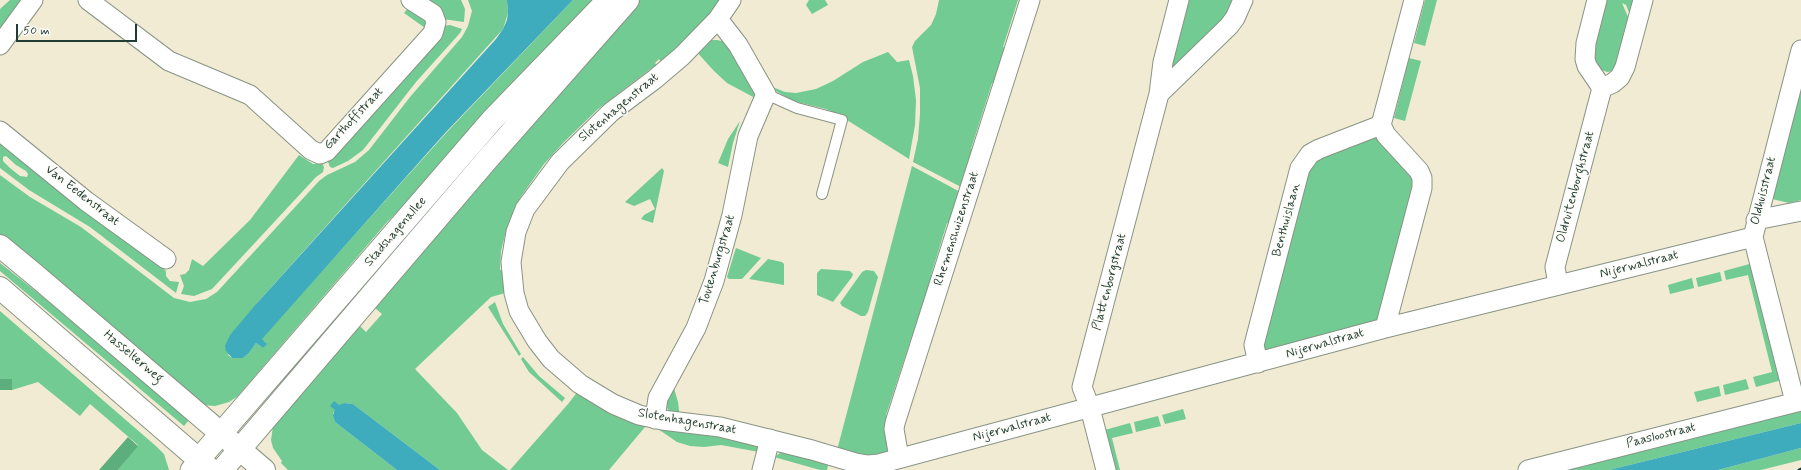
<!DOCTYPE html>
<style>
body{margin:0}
#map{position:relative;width:1801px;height:470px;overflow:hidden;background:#f1ebd3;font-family:Mynerve,sans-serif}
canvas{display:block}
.scale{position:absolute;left:16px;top:24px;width:121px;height:18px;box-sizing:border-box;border:2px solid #1f3d34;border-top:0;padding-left:5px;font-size:12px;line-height:14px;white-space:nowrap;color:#1f3d34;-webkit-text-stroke:3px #fdfcf7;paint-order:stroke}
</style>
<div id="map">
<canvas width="1801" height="470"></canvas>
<div class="scale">50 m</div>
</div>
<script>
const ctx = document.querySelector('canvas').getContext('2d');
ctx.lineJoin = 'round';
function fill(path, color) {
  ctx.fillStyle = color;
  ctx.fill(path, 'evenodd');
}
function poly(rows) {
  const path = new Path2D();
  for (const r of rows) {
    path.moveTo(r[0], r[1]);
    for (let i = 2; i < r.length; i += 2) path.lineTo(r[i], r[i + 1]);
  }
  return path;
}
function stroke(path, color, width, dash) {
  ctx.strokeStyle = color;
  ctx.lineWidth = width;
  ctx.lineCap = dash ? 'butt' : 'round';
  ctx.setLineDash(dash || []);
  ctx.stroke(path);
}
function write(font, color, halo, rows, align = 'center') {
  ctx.font = font + ' Mynerve,sans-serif';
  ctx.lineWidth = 3;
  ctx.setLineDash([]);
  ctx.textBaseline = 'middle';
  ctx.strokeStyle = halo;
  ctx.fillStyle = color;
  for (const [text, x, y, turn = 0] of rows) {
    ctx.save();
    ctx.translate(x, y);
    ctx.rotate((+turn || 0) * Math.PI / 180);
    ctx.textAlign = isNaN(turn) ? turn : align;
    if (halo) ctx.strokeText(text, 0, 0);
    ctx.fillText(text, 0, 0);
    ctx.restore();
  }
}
const green = poly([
 [10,0,23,0,0,31,0,9],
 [423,0,461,0,465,9,464,22,443,19],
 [468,0,507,0,508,13,503,29,257,303,228,355,232,358,243,358,249,353,256,343,263,348,266,343,261,339,447,132,573,0,603,0,430,182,388,221,238,396,229,402,215,406,204,405,0,241,0,175,30,197,81,227,174,298,190,302,206,299,217,292,319,181,327,175,355,162,369,150,410,97,462,37,468,26,472,11],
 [635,0,725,0,663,65,659,59,655,63,659,68,656,71,653,67,598,109,563,143,544,164,520,198,506,231,501,251,500,270,506,270,509,292,491,297,415,369,457,413,482,450,508,470,440,470,353,404,345,403,333,413,335,422,397,470,288,470,281,463,282,461,273,448,271,440,273,427,356,330,360,326,366,332,382,314,375,308,400,266],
 [809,0,825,0,828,5,812,14,806,5],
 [939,0,1018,0,1003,47,1008,48,996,84,992,83,971,149,975,150,963,188,913,162,918,139,920,114,920,88,912,47,915,41,931,25,936,14],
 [1184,0,1237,0,1233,12,1173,68,1171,67],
 [1425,0,1437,0,1425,46,1414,43],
 [1602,0,1636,0,1631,17,1626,5,1622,3,1628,17,1623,35,1627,36,1619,65,1613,71,1607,72,1602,70,1593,60],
 [408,8,425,16,428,30,404,13],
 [450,25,462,29,460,33,416,82,363,150,348,161,333,168,330,167,328,162,329,159,443,26],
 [708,40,717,40,726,42,757,90,757,99,727,83,714,71,695,50],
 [888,52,897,62,909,60,913,76,916,100,915,125,909,159,839,115,826,109,793,101,774,90,775,88,785,92,796,93,816,89,833,81,863,62],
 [1409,58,1421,61,1405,121,1394,118],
 [1801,71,1801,200,1789,203,1768,198],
 [740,121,733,143,728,167,718,163,728,139],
 [1375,136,1380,139,1417,179,1381,321,1265,353,1260,341,1310,162],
 [0,139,166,271,166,276,170,281,179,282,176,293,90,227,29,190,0,168],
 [6,156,16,165,26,171,28,174,27,177,20,176,10,168,3,161,3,157],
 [299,155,313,164,322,163,324,167,323,172,316,177,212,289,194,296,181,294,184,286,180,275,185,274,189,270,192,259,203,266,250,220],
 [912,166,962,193,952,224,947,223,931,275,935,277,916,337,912,336,886,415,891,417,890,451,884,458,836,454],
 [662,168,664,171,653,223,641,219,644,215,655,209,650,199,634,206,625,202],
 [736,248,761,258,742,279,729,279,727,277],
 [768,259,782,262,784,264,784,285,749,279],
 [0,263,80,326,189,420,184,426,0,271],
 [1753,263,1782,380,1756,387,1753,377,1772,372,1748,275,1726,280,1724,271],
 [821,269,850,271,853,274,852,277,833,302,817,295,817,273],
 [866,270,874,271,878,277,868,312,865,316,861,316,842,306,840,303,862,272],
 [1720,272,1722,281,1698,287,1696,278],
 [1692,278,1694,288,1670,294,1668,285],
 [495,302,503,324,521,354,519,356,488,307],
 [0,311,157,447,164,454,169,470,118,470,138,445,90,404,80,416,38,382,12,390,12,379,0,379],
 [523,357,539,376,565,398,562,402,529,372,521,359],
 [1746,379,1749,389,1725,395,1723,385],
 [673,385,678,402,680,418,669,412,666,405,666,398],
 [1719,386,1721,396,1697,402,1694,392],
 [579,390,647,423,645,427,609,470,510,470,568,404],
 [1801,407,1801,423,1609,470,1551,470],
 [1183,409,1186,419,1165,424,1162,415],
 [1158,416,1161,426,1136,432,1134,422],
 [1130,423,1133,433,1112,438,1120,470,1112,470,1101,431],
 [680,428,756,444,759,452,721,445,704,447,690,446,677,442,658,429],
 [1801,448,1801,460,1761,470,1718,470],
 [783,451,829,461,827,470,820,470,774,457]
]);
const forest = poly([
 [0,379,12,379,12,390,0,390],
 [128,437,138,446,118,470,99,470]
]);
const water = poly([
 [507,0,573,0,446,132,262,339,267,344,263,348,256,343,249,353,243,358,232,358,226,351,225,346,230,335,257,303,496,39,503,29,507,20,508,13],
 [334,401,339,405,345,403,353,404,440,470,397,470,335,422,333,415,335,410,330,406],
 [1801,423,1801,448,1718,470,1609,470]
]);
const service = poly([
 [766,94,797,108,842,120,822,194]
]);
const minor = poly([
 [88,0,169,61,250,95,311,150,320,154,327,151,433,33,436,22,433,14,411,0],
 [731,0,718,19,682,56,655,79,611,112,560,162,525,209,516,232,511,262,514,293,519,311,537,341,551,359,580,384,613,404,639,415,662,420,720,427,812,450,856,463,868,465,879,464,1385,328,1753,237],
 [1597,0,1586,43,1585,59,1587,66,1602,88,1613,83,1620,77,1625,67,1643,0],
 [0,45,33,0],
 [1159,94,1229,26,1235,18,1243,0],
 [0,131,86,201,166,259],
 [1756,220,1801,211],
 [1558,285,1555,267,1602,88],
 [1385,328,1422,188,1422,178,1419,171,1386,135,1381,125,1414,0],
 [1258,363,1254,345,1300,168,1310,154,1319,149,1381,125],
 [1795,402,1753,237,1801,50],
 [655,419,658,398,696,328,714,281,732,215,748,136,766,94,738,45,718,19],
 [899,458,894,429,895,423,1030,0],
 [190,470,199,459],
 [762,470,770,439],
 [1106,470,1090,408,1082,387,1159,94,1163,62,1179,0],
 [1528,470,1801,401]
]);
const secondary = poly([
 [199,459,492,120,608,0],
 [222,470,486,161,628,0]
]);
const primary = poly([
 [0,246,34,274,264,470],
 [0,288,211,470]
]);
const rail = poly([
 [1799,470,1801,469]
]);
const streetNames = [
 ["Slotenhagenstraat",619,108,-40],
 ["Garthoffstraat",354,119,-47],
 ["Oldruitenborghstraat",1576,187,-75],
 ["Oldhuisstraat",1764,191,-76],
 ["Van Eedenstraat",82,196,38],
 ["Benthuislaan",1287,220,-75],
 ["Rhemenshuizenstraat",957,229,-72],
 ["Stadshagenallee",396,232,-49],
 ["Toutenburgstraat",718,260,-73],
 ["Nijerwalstraat",1639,265,-14],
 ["Plattenborgstraat",1110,282,-75],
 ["Nijerwalstraat",1325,344,-16],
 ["Hasselterweg",133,357,40],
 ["Slotenhagenstraat",687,422,10],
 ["Nijerwalstraat",1012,428,-15],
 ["Paasloostraat",1661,436,-14]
];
fill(green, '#71cb92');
fill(forest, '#5caf7c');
fill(water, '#3eacbc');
stroke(service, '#889484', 12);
stroke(minor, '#889484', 21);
stroke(secondary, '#889484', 24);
stroke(primary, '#889484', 24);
stroke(service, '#fff', 10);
stroke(minor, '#fff', 19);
stroke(secondary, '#fff', 22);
stroke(primary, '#fff', 22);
stroke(rail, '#1f3d34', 3);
write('13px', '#1f3d34', '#fdfcf7', streetNames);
</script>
